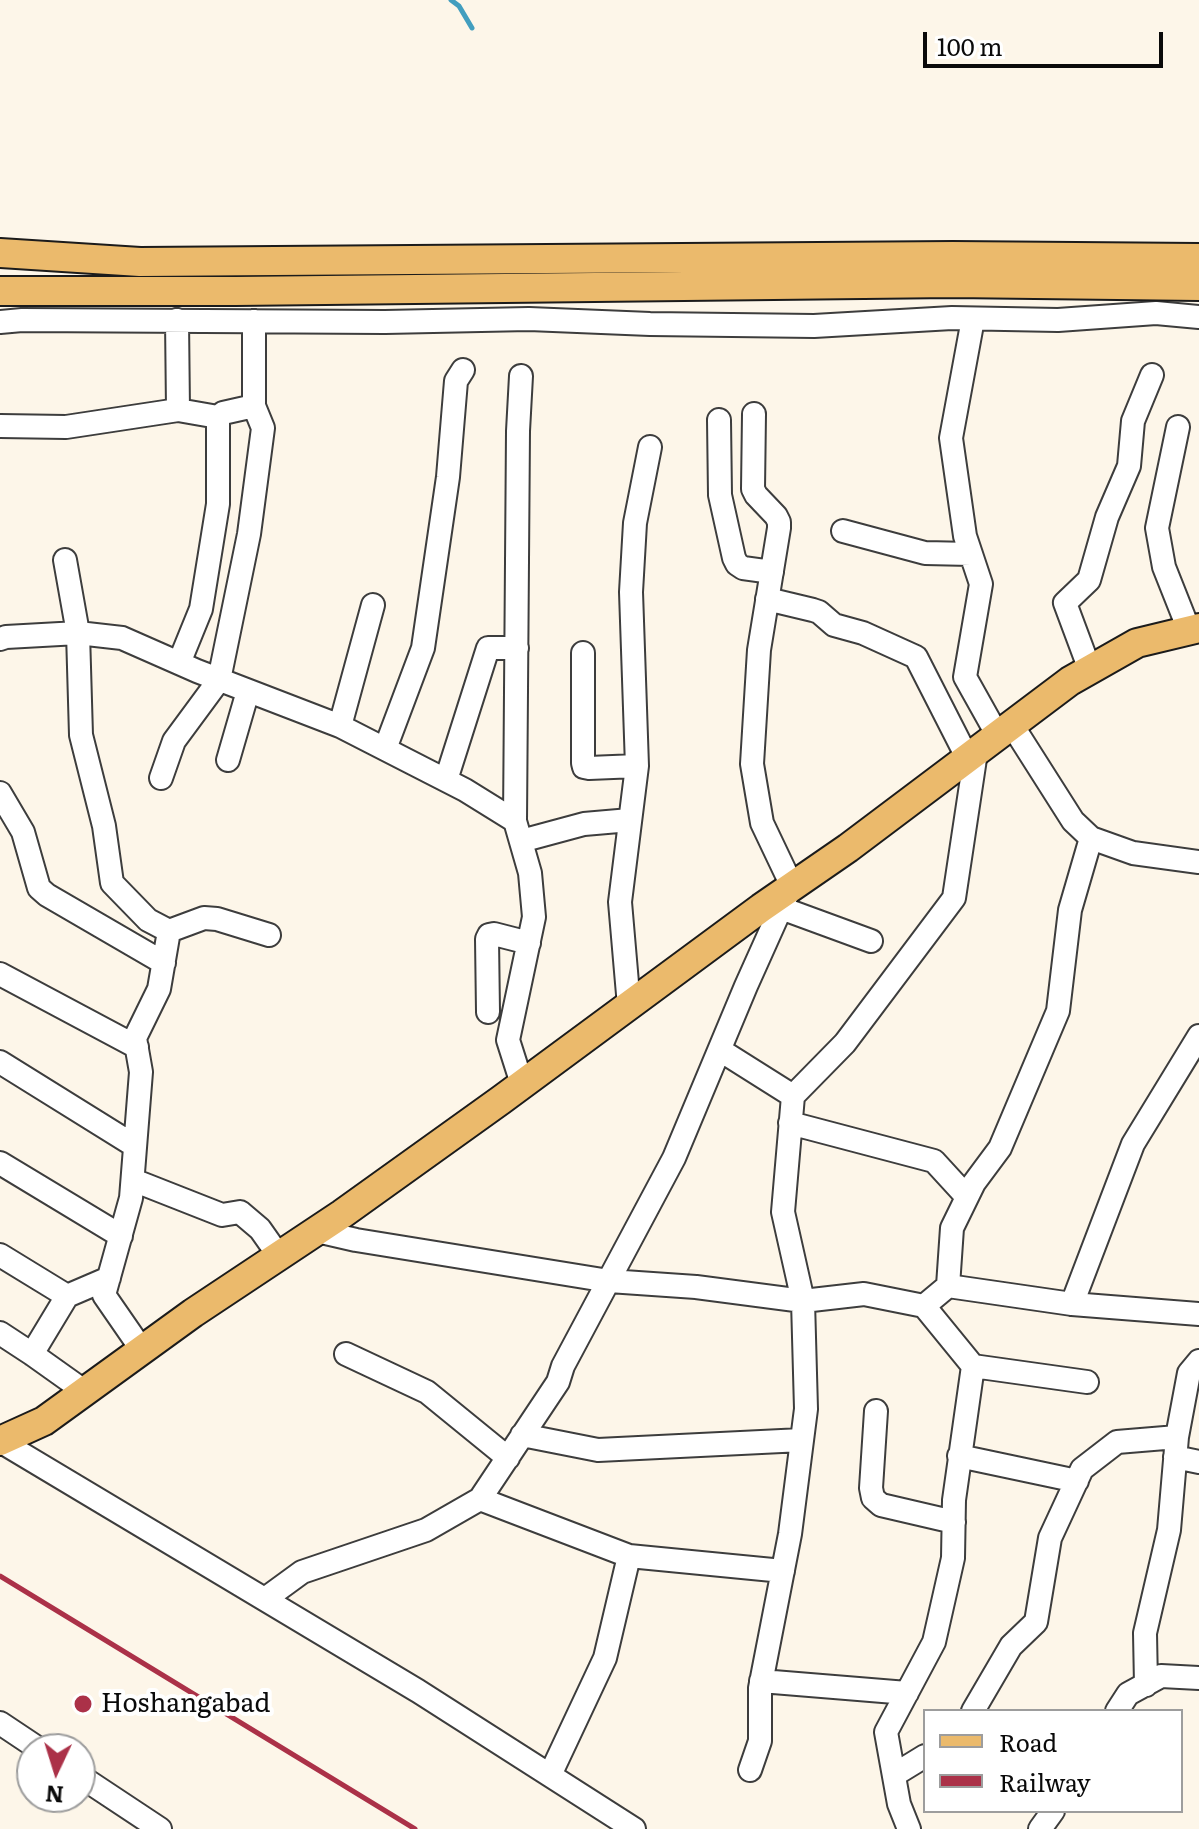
<!DOCTYPE html>
<style>
body{margin:0}
#map{position:relative;width:1199px;height:1829px;overflow:hidden;background:#fdf6e9;font-family:Literata,serif}
canvas{display:block}
.legend{position:absolute;left:923px;top:1709px;width:260px;height:104px;box-sizing:border-box;background:#fff;border:2px solid #9d9d9d;margin:0;padding:10px 14px;list-style:none;font-size:24px;color:#0a0a0a}
.legend li{display:flex;align-items:center;gap:16px;height:40px}
.legend b{width:40px;border:2px solid #9d9d9d}
.north{position:absolute;left:16px;top:1733px;width:80px;height:80px;box-sizing:border-box;background:#fff;border:2px solid #9d9d9d;border-radius:50%;rotate:184deg;font-size:22px;font-weight:700;line-height:32px;text-align:center;color:#0a0a0a}
.north::after{content:'';display:block;margin:auto;width:28px;height:36px;background:#ab3148;clip-path:polygon(50% 0,100% 100%,50% 72%,0 100%)}
.scale{position:absolute;left:923px;top:32px;width:240px;height:36px;box-sizing:border-box;border:4px solid #0a0a0a;border-top:0;padding-left:10px;font-size:24px;line-height:28px;white-space:nowrap;color:#0a0a0a;-webkit-text-stroke:6px #fff;paint-order:stroke}
</style>
<div id="map">
<canvas width="1199" height="1829"></canvas>
<ul class="legend">
<li><b style="height:10px;background:#ebba6c"></b>Road</li>
<li><b style="height:10px;background:#ab3148"></b>Railway</li>
</ul>
<div class="north">N</div>
<div class="scale">100 m</div>
</div>
<script>
const ctx = document.querySelector('canvas').getContext('2d');
ctx.lineJoin = 'round';
function poly(rows) {
  const path = new Path2D();
  for (const r of rows) {
    path.moveTo(r[0], r[1]);
    for (let i = 2; i < r.length; i += 2) path.lineTo(r[i], r[i + 1]);
  }
  return path;
}
function stroke(path, color, width, dash) {
  ctx.strokeStyle = color;
  ctx.lineWidth = width;
  ctx.lineCap = dash ? 'butt' : 'round';
  ctx.setLineDash(dash || []);
  ctx.stroke(path);
}
function write(font, color, halo, rows, align = 'center') {
  ctx.font = font + ' Literata,serif';
  ctx.lineWidth = 8;
  ctx.setLineDash([]);
  ctx.textBaseline = 'middle';
  ctx.strokeStyle = halo;
  ctx.fillStyle = color;
  for (const [text, x, y, turn = 0] of rows) {
    ctx.save();
    ctx.translate(x, y);
    ctx.rotate((+turn || 0) * Math.PI / 180);
    ctx.textAlign = isNaN(turn) ? turn : align;
    if (halo) ctx.strokeText(text, 0, 0);
    ctx.fillText(text, 0, 0);
    ctx.restore();
  }
}
const stream = poly([
 [451,0,459,6,472,28]
]);
const minor = poly([
 [973,319,951,438,965,536,981,584,965,677,998,736],
 [177,320,178,410],
 [0,322,22,320,385,322,529,319,650,324,814,326,952,318,1058,320,1156,313,1199,317],
 [521,376,518,431,515,821,530,873,534,917,508,1040,522,1084],
 [754,414,753,489,756,495,776,516,779,522,779,528,759,650,752,764,762,823,792,886],
 [719,420,720,495,734,558,737,564,743,568,772,572],
 [0,426,66,427,178,410,218,417],
 [1178,427,1157,528,1164,567,1189,630],
 [843,531,925,553,971,554],
 [65,560,78,633,81,735,104,826,112,883,148,920,169,931,159,989,135,1038,141,1072,131,1198,104,1295,142,1350],
 [767,599,813,610,819,612,834,625,863,633,916,657,968,759],
 [0,639,6,637,78,633,122,638,197,671,340,726,465,790,515,821],
 [583,653,583,763,584,767,589,768,637,766],
 [179,663,201,609,218,504,218,417,223,413,254,406],
 [1090,670,1065,603,1089,580,1107,517,1129,466,1133,421,1152,375],
 [1012,725,1073,821,1091,838,1133,853,1199,862],
 [340,726,373,605],
 [385,749,423,648,448,477,456,381,463,370],
 [228,760,248,691],
 [161,778,174,741,219,680,249,534,263,428,254,406,254,321],
 [446,780,488,648,517,648],
 [0,793,23,832,39,888,47,895,164,963],
 [521,841,584,824,630,820],
 [781,908,871,941],
 [169,931,204,918,217,919,269,935],
 [0,974,137,1047],
 [629,1006,620,902,637,766,631,592,635,523,650,447],
 [488,1012,487,939,489,935,494,934,529,943],
 [720,1050,793,1096],
 [0,1062,135,1146],
 [790,1123,934,1161,967,1197],
 [0,1163,121,1236],
 [133,1180,222,1215,240,1212,260,1229,279,1256],
 [317,1231,356,1240,609,1281,696,1287,803,1301,864,1294,924,1306,948,1286,1072,1304,1199,1314],
 [0,1255,67,1296,109,1278],
 [948,1286,952,1228,974,1183,1000,1148,1058,1011,1070,910,1091,838],
 [1072,1304,1133,1144,1199,1036],
 [0,1333,32,1354,84,1391],
 [32,1354,67,1296],
 [346,1354,427,1392,508,1458],
 [973,1366,1087,1382],
 [876,1411,871,1488,873,1498,881,1505,954,1522],
 [522,1435,598,1450,802,1440],
 [0,1441,418,1691,634,1829],
 [959,1456,1077,1481],
 [1175,1457,1199,1462],
 [480,1499,629,1556,783,1571],
 [265,1599,302,1572,426,1530,480,1499,558,1382,563,1366,674,1158,746,986,790,888],
 [761,1681,907,1693],
 [1146,1685,1145,1633,1169,1530,1177,1437,1189,1373,1199,1361],
 [973,1711,1011,1646,1036,1622,1050,1538,1082,1469,1117,1442,1177,1437],
 [1117,1711,1128,1694,1161,1676,1199,1678],
 [0,1723,39,1749],
 [750,1770,760,1741,760,1688,790,1534,806,1409,803,1301,783,1212,793,1096,845,1043,954,898,976,752],
 [550,1775,605,1658,629,1556],
 [894,1775,925,1756],
 [80,1776,160,1829],
 [909,1829,899,1804,886,1732,934,1642,953,1558,954,1500,973,1366,924,1306],
 [1040,1829,1053,1811]
]);
const major = poly([
 [0,253,140,262,953,256,1199,258],
 [0,291,236,291,953,283,1199,286],
 [0,1441,44,1421,193,1313,342,1214,501,1100,761,908,848,848,1070,681,1137,643,1199,628]
]);
const rail = poly([
 [0,1576,415,1829]
]);
const markers = [
 [83,1704,10,"#ab3148"]
];
const poiNames = [
 ["Hoshangabad",101,1704]
];
stroke(stream, '#429ebf', 5);
stroke(minor, '#3d3d3d', 26);
stroke(major, '#1b1b1b', 32);
stroke(minor, '#fff', 22);
stroke(major, '#ebba6c', 28);
stroke(rail, '#ab3148', 5);
for (const [x, y, r, color] of markers) {
  const dot = new Path2D();
  dot.arc(x, y, r, 0, 2 * Math.PI);
  ctx.fillStyle = color;
  ctx.fill(dot);
  stroke(dot, '#fff', 3);
}
write('26px', '#0a0a0a', '#fff', poiNames, 'left');
</script>
